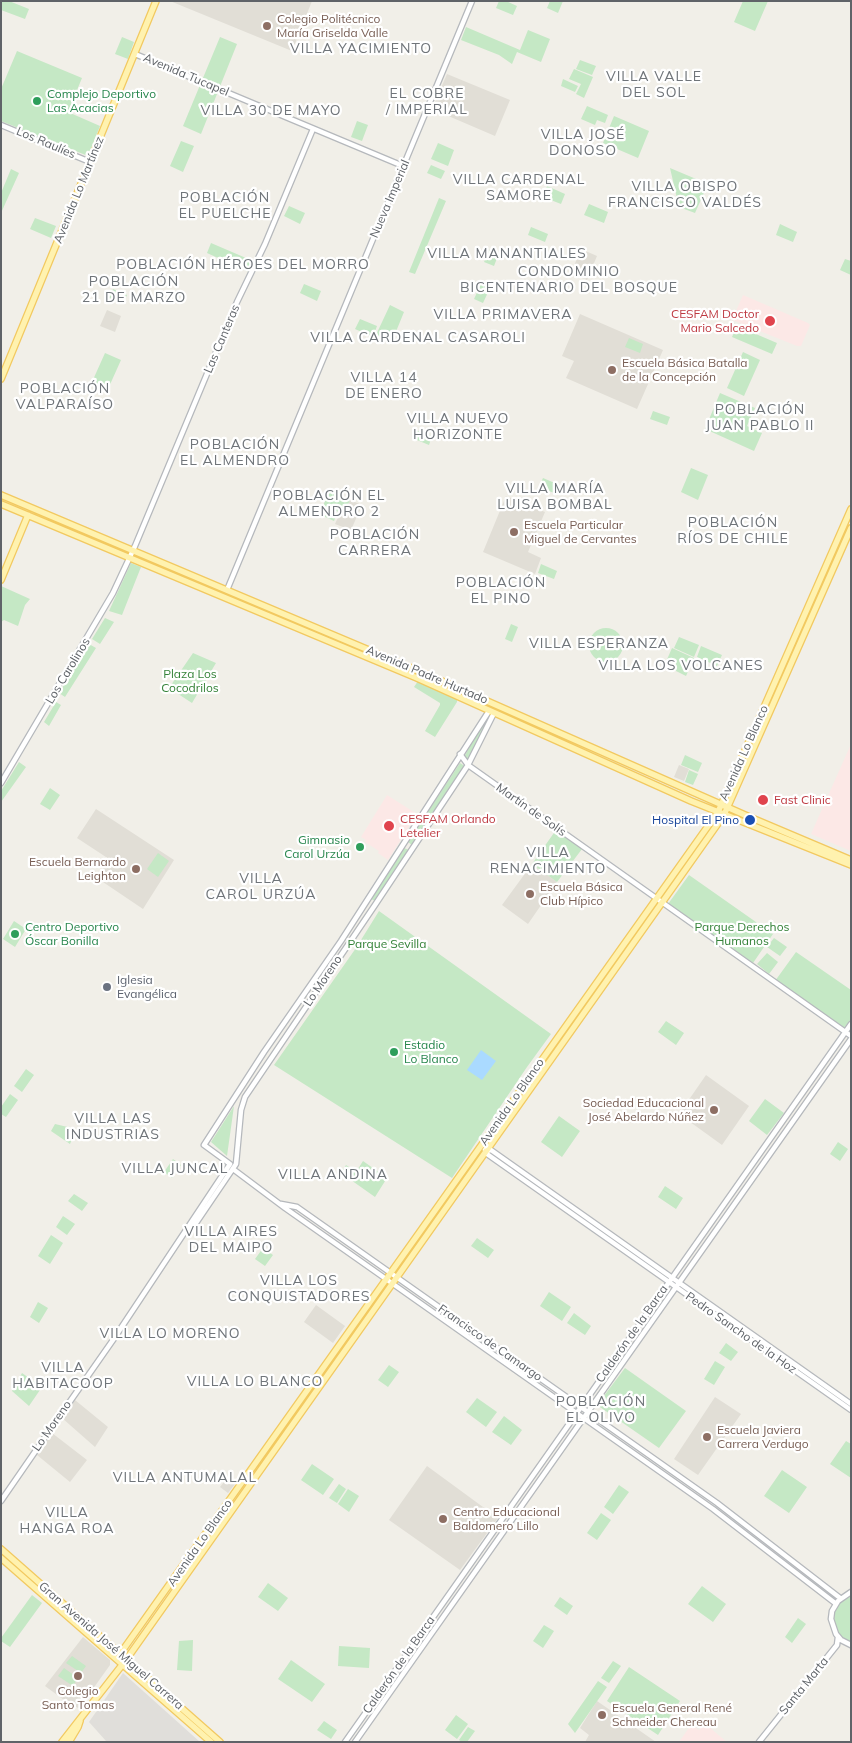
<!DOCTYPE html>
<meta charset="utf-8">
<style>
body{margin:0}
#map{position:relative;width:852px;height:1743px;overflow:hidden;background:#f1efe8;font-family:Mulish,sans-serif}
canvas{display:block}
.frame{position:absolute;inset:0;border:2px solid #5f6368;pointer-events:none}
</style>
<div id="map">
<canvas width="852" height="1743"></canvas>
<div class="frame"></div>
</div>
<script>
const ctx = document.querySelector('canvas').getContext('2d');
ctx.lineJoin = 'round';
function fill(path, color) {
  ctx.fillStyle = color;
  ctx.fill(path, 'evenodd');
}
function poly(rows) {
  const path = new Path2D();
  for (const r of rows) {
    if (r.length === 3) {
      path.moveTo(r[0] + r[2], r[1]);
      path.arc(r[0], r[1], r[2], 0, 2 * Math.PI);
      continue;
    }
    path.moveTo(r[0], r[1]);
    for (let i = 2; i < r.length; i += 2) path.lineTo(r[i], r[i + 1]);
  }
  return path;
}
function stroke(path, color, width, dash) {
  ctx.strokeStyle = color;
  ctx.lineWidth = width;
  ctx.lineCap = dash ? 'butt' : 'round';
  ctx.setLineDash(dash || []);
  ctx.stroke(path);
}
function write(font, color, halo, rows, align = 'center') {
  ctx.font = font + ' Mulish,sans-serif';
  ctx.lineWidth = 4.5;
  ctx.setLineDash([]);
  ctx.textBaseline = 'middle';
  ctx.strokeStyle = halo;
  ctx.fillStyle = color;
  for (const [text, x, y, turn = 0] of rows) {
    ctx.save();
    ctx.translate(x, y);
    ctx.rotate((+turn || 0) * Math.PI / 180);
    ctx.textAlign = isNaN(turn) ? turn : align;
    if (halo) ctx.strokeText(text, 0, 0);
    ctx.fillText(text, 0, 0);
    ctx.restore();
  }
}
const industrial = poly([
 [123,1673,200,1742,106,1741,89,1722]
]);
const education = poly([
 [170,1,312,1,292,51],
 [447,74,510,100,495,136,432,109],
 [581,249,597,256,587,280,571,273],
 [107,310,121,316,115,332,100,326],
 [580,314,663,350,637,409,566,378,574,361,562,356],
 [506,496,545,512,528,552,541,558,535,574,483,552],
 [350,500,362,505,351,530,335,524,340,513,344,514],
 [679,765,689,769,684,781,674,777],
 [96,809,174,860,143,909,97,878,109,859,77,838],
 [532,864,557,882,528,924,502,905],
 [706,1075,749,1106,722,1145,679,1114],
 [316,1305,345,1326,333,1343,304,1322],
 [715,1397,741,1414,698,1475,674,1459],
 [75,1400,108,1427,95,1447,62,1418],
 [52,1433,87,1460,70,1482,37,1455],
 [427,1466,498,1518,460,1570,389,1520],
 [227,1478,235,1484,228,1493,220,1487],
 [83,1637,110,1660,110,1665,80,1707,78,1708,69,1702,68,1703,45,1686],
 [597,1701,656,1742,585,1742,589,1735,580,1728]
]);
const medical = poly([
 [743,295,808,323,810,325,801,346,797,346,732,320],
 [851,744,851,851,811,834],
 [387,795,417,814,388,860,378,853,379,851,365,842,366,840,361,837],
 [704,1723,727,1742,679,1742,691,1725,699,1730]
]);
const green = poly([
 [1,1,9,1,29,9,25,19,1,10],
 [499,1,506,1,517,6,513,15,496,8],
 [550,1,563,1,558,13,547,8],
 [743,1,768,1,755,31,734,22],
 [466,27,520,50,528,30,550,39,541,62,517,52,512,64,499,55,461,40],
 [122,37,134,42,128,59,115,54],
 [220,37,237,44,201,134,183,126],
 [17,51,82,78,68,112,100,126,88,156,1,121,1,89],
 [580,60,596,66,592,75,576,69],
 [574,69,593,77,584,98,576,94,581,84,569,79],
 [563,79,578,86,575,92,561,86],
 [587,106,608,115,605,123,597,120,595,125,581,119],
 [614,116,649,131,638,158,603,143],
 [357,121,368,125,362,141,351,137],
 [181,141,194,146,183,172,170,166],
 [438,143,454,150,448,166,431,159],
 [431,165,445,171,441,179,427,173],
 [670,168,708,184,695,213,679,207],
 [11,169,19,173,1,213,1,193],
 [547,186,565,194,561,204,543,197],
 [439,198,446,201,415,274,409,272],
 [589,204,608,212,604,223,584,215],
 [289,206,305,213,300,224,284,216],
 [35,218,56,226,51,238,30,229],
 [780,224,797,232,793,242,776,235],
 [531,227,548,234,545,242,528,235],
 [211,243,253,261,249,272,207,253],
 [490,249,499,253,494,266,484,262],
 [845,259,851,261,851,275,840,270],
 [304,284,321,291,317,301,300,293],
 [481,284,490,288,483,303,474,299],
 [113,289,127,295,123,304,109,298],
 [390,305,404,312,395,334,375,337],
 [360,319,377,326,373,337,355,329],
 [737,326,777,343,772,354,732,337],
 [629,338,643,344,640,353,625,347],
 [743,352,760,360,744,396,727,388],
 [105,353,121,360,108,389,92,382],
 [720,393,755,408,747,426,762,433,754,451,705,429],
 [653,411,670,417,667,425,650,419],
 [415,430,432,436,429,445,412,438],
 [691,468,708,475,698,500,681,492],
 [543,478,557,484,554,493,539,487],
 [329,491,350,500,344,514,323,506],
 [325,507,337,513,334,521,321,515],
 [131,563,141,567,122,615,109,611],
 [541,564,557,571,554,579,538,573],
 [1,586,30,599,25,605,18,626,4,620,1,622],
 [105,618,114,622,100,644,92,639],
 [511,624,518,627,512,642,505,639],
 [606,645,17],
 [679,637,699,645,694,657,674,648],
 [89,644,96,648,65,697,59,693],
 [701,646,722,655,717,666,697,657],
 [672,648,694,658,686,676,666,666,665,664],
 [193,653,216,663,192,703,169,688],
 [418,681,457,699,457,702,435,737,425,731,440,705,440,703,414,687],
 [56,702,61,705,49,726,44,722],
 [484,721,488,722,468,761,464,757],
 [685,755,702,763,698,772,681,765],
 [19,762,26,767,1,802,1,791],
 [460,763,466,767,413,846,408,842],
 [689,770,698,774,693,785,685,782],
 [50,788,60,795,50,810,40,804],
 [556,830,582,849,557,882,532,864],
 [404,848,409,850,375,901,371,899],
 [158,853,169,861,158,877,147,869],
 [689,875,773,934,753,963,668,904],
 [379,911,551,1034,527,1067,452,1178,274,1065,356,948],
 [14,921,26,929,15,947,3,939],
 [774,938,787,947,780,956,767,947],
 [796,952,851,990,851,1019,844,1028,775,981],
 [767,953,778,962,769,974,757,964],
 [666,1021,684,1033,676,1045,658,1032],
 [26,1069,34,1075,22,1092,14,1086],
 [10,1094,18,1100,6,1117,1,1114,1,1107],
 [765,1099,784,1113,767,1135,749,1121],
 [234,1106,227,1156,211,1142],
 [559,1116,580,1131,562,1157,541,1142],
 [55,1124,76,1129,70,1144,51,1131],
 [838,1142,848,1149,840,1161,830,1154],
 [173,1159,181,1165,172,1178,164,1172],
 [363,1161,387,1178,375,1197,341,1173,346,1165,356,1172],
 [665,1186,683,1198,676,1209,658,1197],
 [74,1194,88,1203,82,1211,68,1201],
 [63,1216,75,1224,67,1235,56,1227],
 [51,1235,63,1243,50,1264,38,1256],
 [477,1238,494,1250,488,1258,471,1246],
 [263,1248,273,1255,265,1266,255,1259],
 [549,1292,571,1307,562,1321,540,1306],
 [38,1302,48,1308,39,1323,30,1317],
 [574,1313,591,1326,585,1335,567,1323],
 [726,1343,738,1352,731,1361,719,1353],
 [715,1361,725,1367,714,1385,704,1379],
 [389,1365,399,1372,388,1387,378,1380],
 [625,1368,686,1411,659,1448,597,1405],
 [22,1373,42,1387,29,1406,12,1391],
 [477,1398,497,1412,486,1427,466,1412],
 [504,1416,522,1430,511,1445,492,1432],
 [846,1441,851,1444,851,1478,830,1464],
 [312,1464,334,1479,323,1495,301,1480],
 [782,1470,807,1487,789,1513,764,1496],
 [339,1484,346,1489,337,1503,329,1498],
 [619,1485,629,1492,613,1514,604,1507],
 [348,1489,359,1496,349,1512,338,1504],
 [601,1513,611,1520,597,1540,587,1533],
 [268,1583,288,1598,278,1611,258,1597],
 [702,1586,726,1604,713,1622,688,1604],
 [851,1594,851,1643,839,1635,833,1622,833,1617,835,1608,843,1598],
 [32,1595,42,1603,10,1647,1,1641,1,1638],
 [560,1597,573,1606,567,1615,554,1606],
 [798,1618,806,1624,792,1643,785,1637],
 [544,1625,554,1631,543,1648,533,1641],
 [193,1640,192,1671,177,1670,179,1641],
 [339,1646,370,1648,369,1668,338,1666],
 [72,1656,86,1666,81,1673,66,1663],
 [291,1660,325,1684,312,1702,278,1679],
 [613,1661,621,1666,609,1683,601,1678],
 [629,1667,680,1701,658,1735,607,1701],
 [64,1668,78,1678,73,1686,58,1676],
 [598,1681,607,1687,575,1733,568,1724],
 [456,1715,468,1724,457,1739,445,1730],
 [324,1721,337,1730,331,1739,317,1730],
 [468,1727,475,1731,467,1742,462,1742,459,1740]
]);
const water = poly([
 [481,1050,496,1061,482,1080,467,1070]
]);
const minor = poly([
 [135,54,403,166],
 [1,125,90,162],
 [227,590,472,1],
 [460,754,468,765,851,1036],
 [1,783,113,593,135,546,237,302,265,244,313,129],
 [485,1150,487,1154,851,1410],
 [486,1151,491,1150,851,1404],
 [233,1169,285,1208,713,1509,835,1603],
 [281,1204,297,1207,717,1503,840,1598],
 [189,1228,196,1223,236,1164,241,1110,245,1097,375,905,468,765,494,713],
 [1,1501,50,1430,113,1340,230,1164,204,1145,264,1052,341,941,489,711],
 [851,1592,838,1601,832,1611,831,1619,836,1634,841,1640,851,1645],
 [345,1742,851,1024],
 [355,1742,851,1039],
 [759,1742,837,1645,838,1637]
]);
const major = poly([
 [1,379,156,1],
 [1,495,428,675,754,819,851,860],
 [1,504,417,678,691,801,851,865],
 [1,580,28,515],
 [1,1549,220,1742],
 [1,1558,211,1742],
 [122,1663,120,1654,718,812,851,509],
 [62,1742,126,1660,724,815,851,528],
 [69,1742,78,1727,80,1721]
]);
const markers = [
 [267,26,5,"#8d6e63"],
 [37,101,5,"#2e9e5b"],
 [770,321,6,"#e0444e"],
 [612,370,5,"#8d6e63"],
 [514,532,5,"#8d6e63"],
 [763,800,6,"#e0444e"],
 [750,820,6,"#1a4fb4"],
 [389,826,6,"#e0444e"],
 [360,847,5,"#2e9e5b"],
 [136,869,5,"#8d6e63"],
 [530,894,5,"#8d6e63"],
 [15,934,5,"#2e9e5b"],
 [107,987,5,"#6b7280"],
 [394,1052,5,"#2e9e5b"],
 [714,1110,5,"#8d6e63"],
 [707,1437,5,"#8d6e63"],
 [443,1519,5,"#8d6e63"],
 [78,1676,5,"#8d6e63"],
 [602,1715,5,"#8d6e63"]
];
const educationNames = [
 ["Colegio Politécnico",277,19],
 ["María Griselda Valle",277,33],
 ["Escuela Básica Batalla",622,363],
 ["de la Concepción",622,377],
 ["Escuela Particular",524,525],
 ["Miguel de Cervantes",524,539],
 ["Escuela Bernardo",126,862,"right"],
 ["Leighton",126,876,"right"],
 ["Escuela Básica",540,887],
 ["Club Hípico",540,901],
 ["Sociedad Educacional",704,1103,"right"],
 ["José Abelardo Núñez",704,1117,"right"],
 ["Escuela Javiera",717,1430],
 ["Carrera Verdugo",717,1444],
 ["Centro Educacional",453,1512],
 ["Baldomero Lillo",453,1526],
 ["Colegio",78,1691,"center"],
 ["Santo Tomas",78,1705,"center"],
 ["Escuela General René",612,1708],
 ["Schneider Chereau",612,1722]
];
const streetNames = [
 ["Avenida Tucapel",186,75,23],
 ["Los Raulíes",46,143,23],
 ["Avenida Lo Martínez",79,190,-68],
 ["Nueva Imperial",390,199,-67],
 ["Las Canteras",222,339,-67],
 ["Los Carolinos",68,671,-59],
 ["Avenida Padre Hurtado",427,675,23],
 ["Avenida Lo Blanco",744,753,-66],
 ["Martín de Solís",531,810,35],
 ["Lo Moreno",323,981,-56],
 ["Avenida Lo Blanco",512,1102,-55],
 ["Pedro Sancho de la Hoz",741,1333,35],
 ["Calderón de la Barca",632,1334,-55],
 ["Francisco de Camargo",490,1343,35],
 ["Lo Moreno",52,1426,-55],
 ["Avenida Lo Blanco",200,1543,-55],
 ["Gran Avenida José Miguel Carrera",111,1646,41],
 ["Calderón de la Barca",399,1665,-55],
 ["Santa Marta",804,1686,-51]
];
const leisureNames = [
 ["Complejo Deportivo",47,94],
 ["Las Acacias",47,108],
 ["Gimnasio",350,840,"right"],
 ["Carol Urzúa",350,854,"right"],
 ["Centro Deportivo",25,927],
 ["Óscar Bonilla",25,941],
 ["Estadio",404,1045],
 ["Lo Blanco",404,1059]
];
const healthNames = [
 ["CESFAM Doctor",759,314,"right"],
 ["Mario Salcedo",759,328,"right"],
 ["Fast Clinic",774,800],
 ["CESFAM Orlando",400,819],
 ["Letelier",400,833]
];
const parkNames = [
 ["Plaza Los",190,674],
 ["Cocodrilos",190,688],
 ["Parque Derechos",742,927],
 ["Humanos",742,941],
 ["Parque Sevilla",387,944]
];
const transitNames = [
 ["Hospital El Pino",739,820]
];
const worshipNames = [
 ["Iglesia",117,980],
 ["Evangélica",117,994]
];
const neighbourhoodNames = [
 ["VILLA YACIMIENTO",361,49],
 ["VILLA VALLE",654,77],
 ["DEL SOL",654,93],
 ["EL COBRE",427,94],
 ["/ IMPERIAL",427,110],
 ["VILLA 30 DE MAYO",271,111],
 ["VILLA JOSÉ",583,135],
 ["DONOSO",583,151],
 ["VILLA CARDENAL",519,180],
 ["SAMORE",519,196],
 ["VILLA OBISPO",685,187],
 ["FRANCISCO VALDÉS",685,203],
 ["POBLACIÓN",225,198],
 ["EL PUELCHE",225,214],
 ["VILLA MANANTIALES",507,254],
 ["POBLACIÓN HÉROES DEL MORRO",243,265],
 ["CONDOMINIO",569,272],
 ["BICENTENARIO DEL BOSQUE",569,288],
 ["POBLACIÓN",134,282],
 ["21 DE MARZO",134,298],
 ["VILLA PRIMAVERA",503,315],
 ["VILLA CARDENAL CASAROLI",418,338],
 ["VILLA 14",384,378],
 ["DE ENERO",384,394],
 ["POBLACIÓN",65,389],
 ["VALPARAÍSO",65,405],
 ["POBLACIÓN",760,410],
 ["JUAN PABLO II",760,426],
 ["VILLA NUEVO",458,419],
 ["HORIZONTE",458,435],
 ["POBLACIÓN",235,445],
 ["EL ALMENDRO",235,461],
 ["VILLA MARÍA",555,489],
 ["LUISA BOMBAL",555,505],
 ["POBLACIÓN EL",329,496],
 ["ALMENDRO 2",329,512],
 ["POBLACIÓN",733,523],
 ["RÍOS DE CHILE",733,539],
 ["POBLACIÓN",375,535],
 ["CARRERA",375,551],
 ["POBLACIÓN",501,583],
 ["EL PINO",501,599],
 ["VILLA ESPERANZA",599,644],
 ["VILLA LOS VOLCANES",681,666],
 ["VILLA",548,853],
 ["RENACIMIENTO",548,869],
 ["VILLA",261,879],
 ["CAROL URZÚA",261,895],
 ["VILLA LAS",113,1119],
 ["INDUSTRIAS",113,1135],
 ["VILLA JUNCAL",175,1169],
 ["VILLA ANDINA",333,1175],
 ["VILLA AIRES",231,1232],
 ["DEL MAIPO",231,1248],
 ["VILLA LOS",299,1281],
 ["CONQUISTADORES",299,1297],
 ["VILLA LO MORENO",170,1334],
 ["VILLA",63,1368],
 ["HABITACOOP",63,1384],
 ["VILLA LO BLANCO",255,1382],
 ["POBLACIÓN",601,1402],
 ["EL OLIVO",601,1418],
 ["VILLA ANTUMALAL",185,1478],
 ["VILLA",67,1513],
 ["HANGA ROA",67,1529]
];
fill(industrial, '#e0deda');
fill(education, '#e1ded6');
fill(medical, '#fce8e6');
fill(green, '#c5e8c5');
fill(water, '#aadaff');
stroke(minor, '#b5b8bc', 7);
stroke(major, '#f2c960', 8);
stroke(minor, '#fff', 4.5);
stroke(major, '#fff2af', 5.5);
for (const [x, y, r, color] of markers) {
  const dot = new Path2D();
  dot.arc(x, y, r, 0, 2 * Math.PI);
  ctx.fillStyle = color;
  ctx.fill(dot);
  stroke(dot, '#fff', 2);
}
write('12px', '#785e54', '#fff', educationNames, 'left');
write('12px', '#5f6368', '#fff', streetNames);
write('12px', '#27864d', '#fff', leisureNames, 'left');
write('12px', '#be3a42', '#fff', healthNames, 'left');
write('12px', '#348238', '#fff', parkNames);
write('12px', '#164399', '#fff', transitNames, 'right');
write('12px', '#5b616d', '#fff', worshipNames, 'left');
ctx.letterSpacing = '1px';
write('14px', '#70757a', '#fff', neighbourhoodNames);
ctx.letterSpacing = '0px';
</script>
